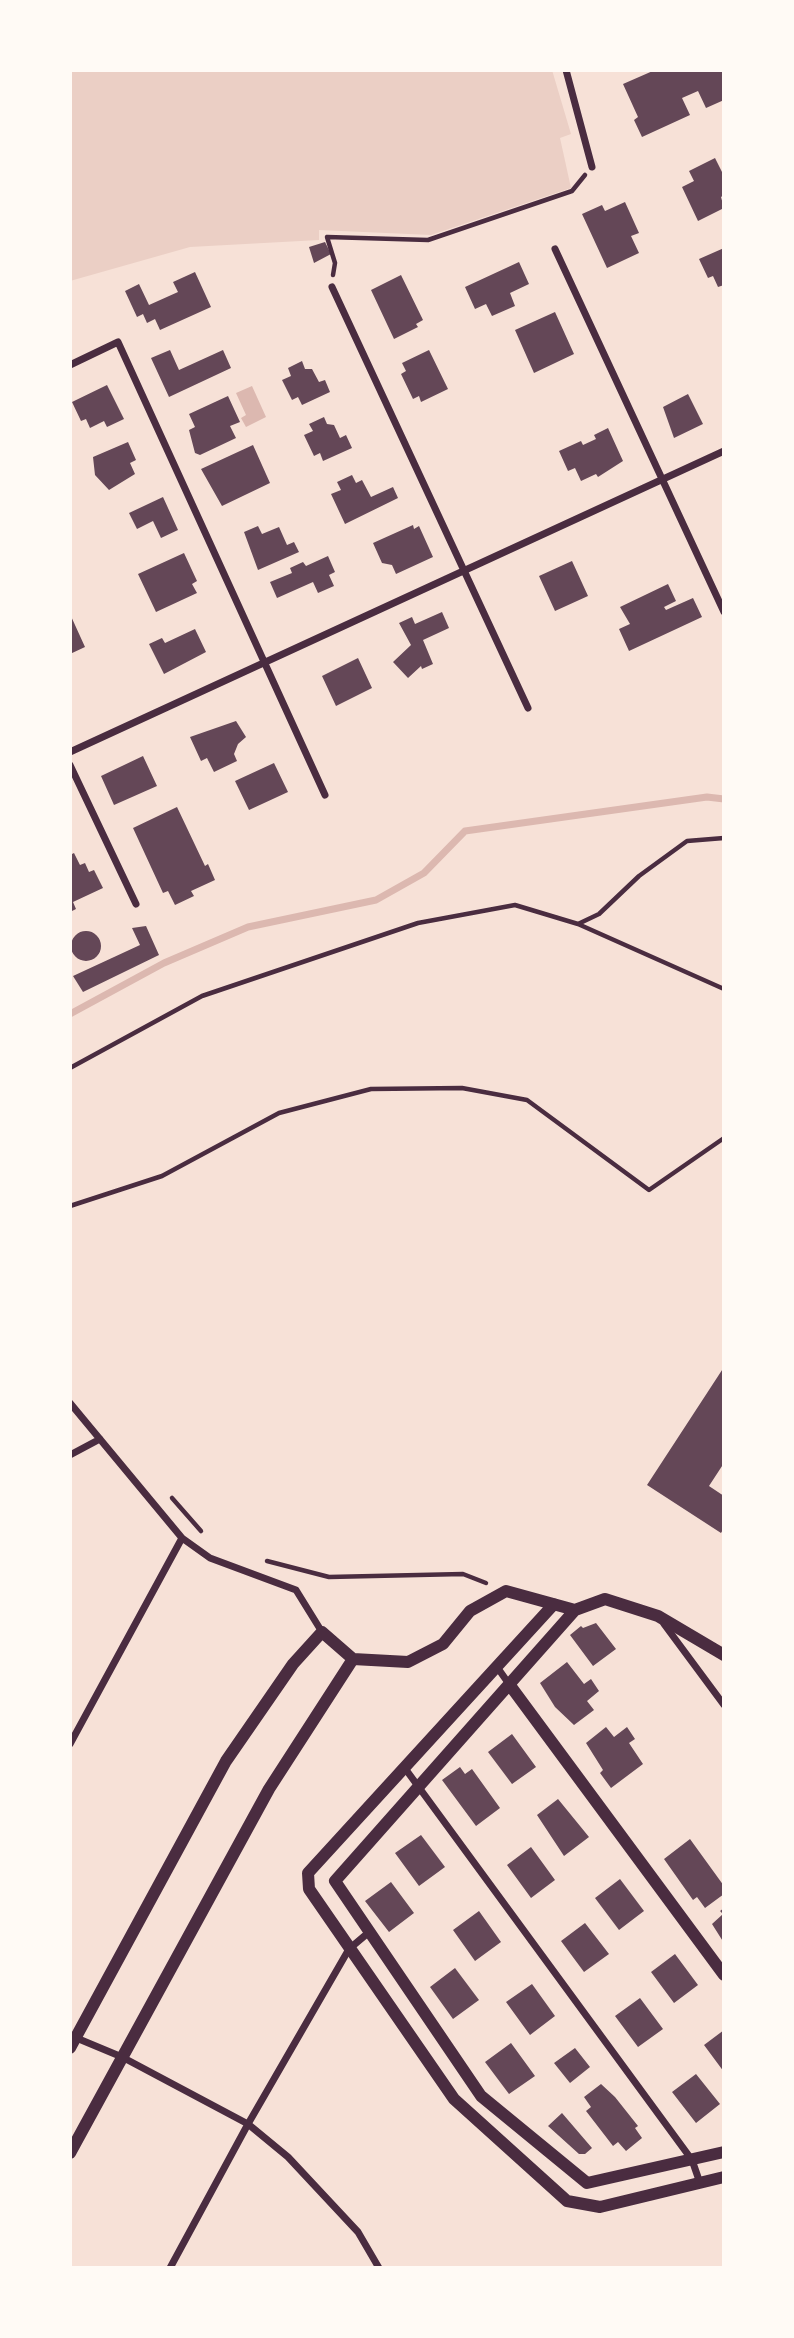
<!DOCTYPE html>
<style>
body{margin:0}
#map{position:relative;width:794px;height:2338px;overflow:hidden;background:#f7e1d7;font-family:"Nunito Sans",sans-serif}
canvas{display:block}
.frame{position:absolute;inset:0;border:72px solid #fffaf5;pointer-events:none}
</style>
<div id="map">
<canvas width="794" height="2338"></canvas>
<div class="frame"></div>
</div>
<script>
const ctx = document.querySelector('canvas').getContext('2d');
ctx.lineJoin = 'round';
function fill(path, color) {
  ctx.fillStyle = color;
  ctx.fill(path, 'evenodd');
}
function poly(rows) {
  const path = new Path2D();
  for (const r of rows) {
    if (r.length === 3) {
      path.moveTo(r[0] + r[2], r[1]);
      path.arc(r[0], r[1], r[2], 0, 2 * Math.PI);
      continue;
    }
    path.moveTo(r[0], r[1]);
    for (let i = 2; i < r.length; i += 2) path.lineTo(r[i], r[i + 1]);
  }
  return path;
}
function stroke(path, color, width, dash) {
  ctx.strokeStyle = color;
  ctx.lineWidth = width;
  ctx.lineCap = dash ? 'butt' : 'round';
  ctx.setLineDash(dash || []);
  ctx.stroke(path);
}
const green = poly([
 [70,70,552,70,571,134,560,138,571,188,431,235,319,230,319,240,190,247,70,281]
]);
const water = poly([
 [252,386,266,417,246,427,241,418,246,415,236,393]
]);
const stream = poly([
 [70,1014,164,963,248,927,376,900,424,873,465,831,707,797,724,799]
]);
const building = poly([
 [655,70,724,70,724,100,706,108,698,91,682,98,690,115,642,137,634,120,638,117,623,84],
 [715,158,724,176,724,195,721,197,724,208,698,221,682,187,694,181,689,171],
 [625,202,639,233,631,236,639,253,607,268,582,214,602,205,605,211],
 [325,242,331,254,314,263,309,247],
 [724,248,724,285,718,287,713,276,708,278,699,259],
 [519,262,529,284,510,293,515,306,492,316,486,304,475,309,465,287],
 [195,272,211,307,160,330,155,319,147,323,143,314,137,317,125,291,139,284,149,305,178,292,173,282],
 [401,275,423,320,416,324,418,327,394,339,371,290],
 [555,312,574,354,534,373,515,330],
 [170,350,179,370,223,350,231,368,169,397,151,358],
 [429,350,448,389,421,402,419,396,413,399,401,374,406,371,402,363],
 [302,361,305,369,312,369,319,382,325,380,330,392,302,405,298,397,292,400,282,380,291,376,288,368],
 [107,385,124,419,107,427,104,421,90,428,86,419,81,421,72,402],
 [688,394,703,424,674,438,663,407],
 [228,396,240,422,230,426,236,438,200,455,195,453,189,430,195,427,189,414],
 [324,417,327,424,334,425,340,438,346,435,352,448,323,461,320,453,314,456,304,435,313,431,309,424],
 [608,428,623,461,598,477,596,474,581,481,575,468,568,471,559,451,581,441,583,445,596,439,594,435],
 [128,442,136,460,130,463,135,474,109,490,95,475,93,457],
 [253,445,270,483,222,506,201,469],
 [352,475,356,483,362,480,371,497,393,487,398,498,345,524,331,494,341,490,337,482],
 [163,497,178,530,161,538,153,521,137,529,129,513],
 [413,525,414,529,419,526,433,557,396,574,392,565,382,563,373,543],
 [258,526,262,534,279,527,287,545,294,542,299,552,258,570,244,532],
 [184,553,197,581,192,584,197,593,156,612,138,574],
 [328,556,335,572,329,575,334,586,318,593,313,582,277,598,270,582,292,573,290,568,303,562,306,566],
 [572,561,588,596,555,611,539,576],
 [668,584,676,601,664,607,666,610,693,598,702,617,629,651,619,629,630,624,620,607],
 [442,612,449,628,423,640,433,664,422,669,421,666,408,678,393,662,411,645,399,623,412,617,415,624],
 [70,614,85,647,70,654],
 [195,629,206,652,164,674,149,644,162,638,165,643],
 [358,658,372,688,336,706,322,676],
 [236,721,246,737,238,744,234,754,237,761,214,772,207,758,201,761,190,737],
 [143,756,157,786,114,805,101,776],
 [274,763,288,792,249,810,235,781],
 [177,807,205,866,208,864,215,880,191,891,194,896,175,905,168,891,163,893,133,828],
 [74,853,80,865,85,863,89,872,94,870,103,888,73,902,76,909,70,912,70,855],
 [146,926,159,955,83,992,73,976,140,945,132,928],
 [86,946,15],
 [724,1367,724,1463,709,1486,724,1496,724,1528,721,1533,647,1485],
 [596,1623,616,1649,593,1666,570,1635,581,1626,583,1628],
 [567,1662,584,1684,591,1679,599,1691,587,1701,594,1710,574,1725,555,1707,540,1683],
 [606,1727,614,1737,627,1727,635,1739,629,1743,643,1764,611,1788,600,1773,603,1770,586,1743],
 [512,1734,536,1767,512,1784,488,1752],
 [460,1767,465,1774,472,1769,500,1808,476,1826,442,1780],
 [558,1799,589,1837,564,1856,537,1815],
 [421,1835,445,1867,419,1886,395,1853],
 [690,1839,724,1886,724,1894,705,1908,697,1897,693,1900,664,1859],
 [531,1847,555,1880,531,1898,507,1865],
 [620,1879,644,1911,619,1930,595,1898],
 [391,1882,414,1913,389,1932,365,1901],
 [724,1908,724,1943,712,1924,723,1914,720,1911],
 [479,1911,501,1942,475,1961,453,1930],
 [585,1923,609,1954,584,1972,561,1941],
 [675,1954,698,1985,674,2003,651,1972],
 [455,1968,479,2000,453,2019,430,1987],
 [532,1984,555,2016,530,2035,506,2002],
 [640,1998,663,2029,638,2047,615,2016],
 [724,2030,724,2072,704,2045],
 [511,2043,535,2076,509,2094,485,2062],
 [575,2048,590,2067,570,2083,554,2063],
 [696,2074,720,2104,696,2123,672,2092],
 [601,2084,615,2097,638,2126,635,2128,642,2138,626,2151,618,2142,613,2146,586,2111,591,2107,584,2097],
 [562,2113,592,2148,585,2154,579,2154,548,2126]
]);
const path = poly([
 [333,275,335,263,327,237,428,240,572,191,585,175],
 [578,924,599,914,639,876,687,841,724,838],
 [70,1068,202,996,418,923,515,905,578,924,724,989],
 [70,1206,162,1176,279,1113,371,1089,462,1088,527,1100,649,1190,724,1138],
 [172,1498,201,1531],
 [267,1561,329,1577,463,1574,486,1583]
]);
const minor = poly([
 [566,70,592,167],
 [555,249,724,612],
 [332,287,528,708],
 [70,365,118,342,325,795],
 [70,752,724,451],
 [70,765,136,904],
 [70,1403,182,1538,210,1558,296,1590,322,1632],
 [70,1455,100,1439],
 [664,1624,724,1705],
 [497,1667,509,1684],
 [70,1744,182,1538],
 [404,1767,692,2160,700,2183],
 [74,2037,122,2057,248,2124,288,2157,358,2232,379,2268],
 [170,2268,248,2124,349,1949,368,1933]
]);
const tertiary = poly([
 [554,1604,308,1873,309,1889,454,2099,567,2201,600,2207,724,2177],
 [724,1655,658,1616,605,1599,575,1610,335,1881,481,2096,587,2183,724,2152],
 [509,1684,724,1975],
 [70,2048,226,1761,293,1664,322,1632,353,1659,408,1662,443,1644,470,1611,506,1591,575,1610],
 [70,2153,269,1789,353,1659]
]);
fill(green, '#ebcfc5');
fill(water, '#dcb8b0');
stroke(stream, '#dcb8b0', 7);
fill(building, '#644757');
stroke(path, '#4a2c40', 4.5);
stroke(minor, '#4a2c40', 7);
stroke(tertiary, '#4a2c40', 12);
</script>
